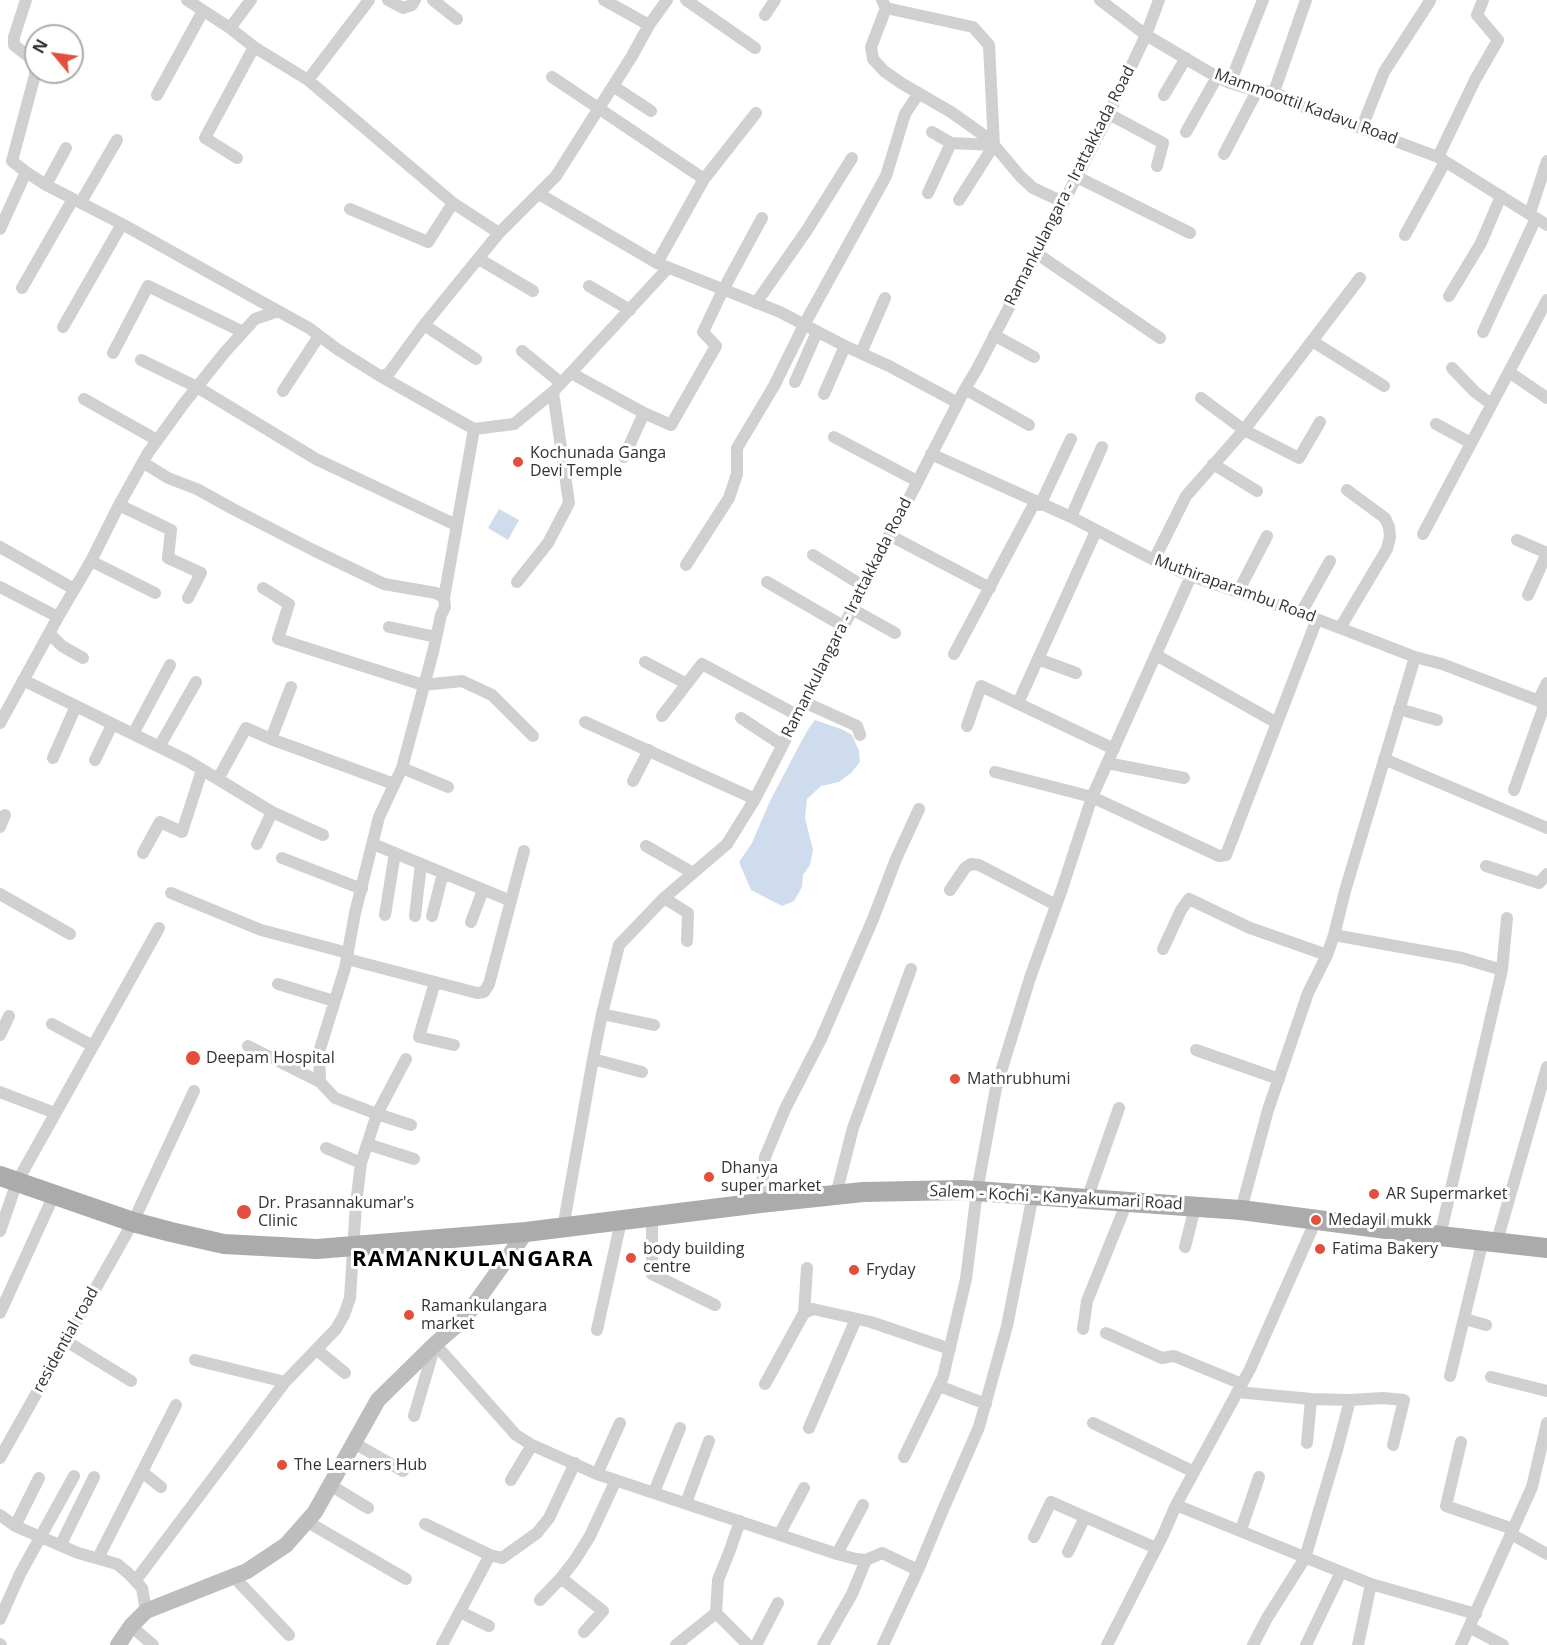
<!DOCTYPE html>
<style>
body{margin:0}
#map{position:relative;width:1547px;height:1645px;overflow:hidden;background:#fff;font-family:"Open Sans",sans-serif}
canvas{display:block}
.north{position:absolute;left:24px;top:24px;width:60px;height:60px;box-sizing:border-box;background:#fff;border:2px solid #adadad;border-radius:50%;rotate:299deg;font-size:16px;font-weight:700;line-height:24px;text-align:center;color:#333}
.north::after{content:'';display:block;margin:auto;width:21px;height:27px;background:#e34f3c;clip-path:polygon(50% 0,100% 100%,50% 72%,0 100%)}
</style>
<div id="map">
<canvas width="1547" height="1645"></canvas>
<div class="north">N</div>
</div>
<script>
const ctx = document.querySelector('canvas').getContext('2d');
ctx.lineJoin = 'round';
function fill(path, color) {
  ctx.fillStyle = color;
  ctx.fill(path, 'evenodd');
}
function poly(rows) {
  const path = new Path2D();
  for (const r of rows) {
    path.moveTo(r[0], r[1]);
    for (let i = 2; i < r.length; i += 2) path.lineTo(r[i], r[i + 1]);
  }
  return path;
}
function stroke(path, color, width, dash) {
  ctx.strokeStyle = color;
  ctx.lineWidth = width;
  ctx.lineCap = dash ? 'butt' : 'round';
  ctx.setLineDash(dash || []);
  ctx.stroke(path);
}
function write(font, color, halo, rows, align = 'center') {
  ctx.font = font + ' "Open Sans",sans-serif';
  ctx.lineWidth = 6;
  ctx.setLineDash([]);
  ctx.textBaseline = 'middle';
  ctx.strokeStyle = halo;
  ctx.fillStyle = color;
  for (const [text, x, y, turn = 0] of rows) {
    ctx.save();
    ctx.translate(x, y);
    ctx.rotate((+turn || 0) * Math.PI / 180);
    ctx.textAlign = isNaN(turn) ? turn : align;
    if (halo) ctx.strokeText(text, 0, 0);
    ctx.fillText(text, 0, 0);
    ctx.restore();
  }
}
const water = poly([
 [499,509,519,520,508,540,488,528],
 [815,720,841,729,852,735,859,751,860,762,851,773,839,782,821,786,807,799,805,818,813,850,810,865,803,875,802,887,794,901,782,906,751,890,739,862,752,843,770,801,800,744,809,728]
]);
const minor = poly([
 [187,0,230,28,254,47,308,80,453,203,499,233],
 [388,0,403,8,412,5,415,0],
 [433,0,457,19],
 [604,0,649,25],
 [686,0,755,48],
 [882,0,886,8,871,47,873,59,884,71,901,83,951,112,989,139,1020,176,1033,188,1063,202],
 [1100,0,1146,35,1217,77,1230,83,1257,91,1274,92,1298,105,1438,157,1547,225],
 [886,8,973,27,989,45,994,145,959,200],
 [765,15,775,0],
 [230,28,251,0],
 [552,77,704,179],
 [308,80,369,0],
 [1230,83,1263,0],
 [613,86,651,111],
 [1274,92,1306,0],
 [157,95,203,11],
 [1164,95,1186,58],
 [756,113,704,179,657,263,780,312,845,346,889,366,958,403],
 [1109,114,1163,143,1157,166],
 [1362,127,1384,72,1430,1],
 [932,132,951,143,994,145],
 [1186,132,1217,77],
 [1224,154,1257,91],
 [1438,157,1475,80,1498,40,1477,15,1483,0],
 [237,158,205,138,254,47],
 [26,172,46,185,122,224,278,311],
 [1077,177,1190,233],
 [46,185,66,148],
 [928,193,951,143],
 [539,194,657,263],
 [81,202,117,140],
 [350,209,428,242,453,203],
 [1530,213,1547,161],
 [0,229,26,172,12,161,35,75,35,65,29,57,14,45,14,37,26,0],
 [1405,235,1445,162],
 [1036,253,1160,338],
 [479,259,533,291],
 [589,286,630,310],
 [22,288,73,199],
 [1449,296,1481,243,1501,196],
 [756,303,807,230,852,158],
 [424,325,476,359],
 [63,327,122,224],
 [1483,332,1536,218],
 [994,335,1034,357],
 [1312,341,1384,386],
 [522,351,561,383],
 [113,353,148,286,243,332],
 [861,353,885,298],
 [141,360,197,387,316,459,456,525],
 [1452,368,1475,392,1491,404],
 [1509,372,1547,398],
 [571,373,644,413],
 [380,376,474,429,514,424,553,392,668,268],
 [795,382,817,332],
 [965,389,1029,425],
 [283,391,319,336],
 [824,394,845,346],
 [1201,398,1244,430,1299,458,1320,422],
 [84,399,157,440],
 [1436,424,1471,443],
 [834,437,917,481],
 [931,454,1071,517,1154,560,1191,576,1301,613,1415,657,1442,664,1547,704],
 [624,457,644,413,671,425,716,346,703,332,723,290,762,218],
 [1213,464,1257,491],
 [119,505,171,530,168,558,201,573,188,598],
 [1040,505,1071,439],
 [1071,517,1102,447],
 [1423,534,1547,300],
 [889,535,990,588],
 [1517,540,1547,553],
 [0,547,74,589],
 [813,555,863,586],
 [1154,560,1186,496,1244,430,1360,278],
 [91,561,155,593],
 [686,565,729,498,737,474,737,448,774,386,804,325,886,176,905,114,919,93],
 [517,582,548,543,569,503,553,392],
 [767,582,843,626],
 [0,587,58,617],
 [263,588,289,604,278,639,423,685,462,681,492,695,533,736],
 [1238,592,1267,536],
 [1528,595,1547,553],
 [444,598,474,429],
 [852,609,895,633],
 [1301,613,1330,561],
 [389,627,436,637],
 [1340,628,1387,549,1390,537,1389,527,1385,518,1347,490],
 [49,633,62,646,83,658],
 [954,654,1035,502],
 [1156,655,1277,723],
 [1038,659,1076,673],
 [645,662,687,684],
 [23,680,188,761,272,812,323,835],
 [1538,701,1547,683],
 [804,702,857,726,860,735],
 [1018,703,1096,531],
 [1399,709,1437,720],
 [662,716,702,664,797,715],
 [741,718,782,745],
 [585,722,755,799],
 [0,723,58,617,91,561,119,505,148,453,185,402,225,352,255,319,278,311,309,328,337,349,380,376,385,375,389,373,424,325,499,233,556,176,632,56,649,25,667,0],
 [967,726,981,686,1114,749],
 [133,734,170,665],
 [271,739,291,687],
 [159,747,196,682],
 [53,758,76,706],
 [1384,759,1547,828],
 [95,760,112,725],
 [1107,763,1184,778],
 [402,768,448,787],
 [995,772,1092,797,1219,856,1226,855,1317,619],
 [218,779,246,728,271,739,394,784],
 [633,781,649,750],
 [1514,790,1545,703],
 [0,827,5,815],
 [257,844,272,812],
 [373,844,511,901],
 [646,846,693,873],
 [143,853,160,822,182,832,202,770],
 [282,858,362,889],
 [1486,866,1539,883,1547,874],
 [950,890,965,868,971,864,979,865,1056,905],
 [171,893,261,930,348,953],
 [0,894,70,934],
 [664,898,688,913,687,941],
 [385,915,395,853],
 [415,916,421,864],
 [432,916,443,873],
 [471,922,483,890],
 [1334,935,1462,958,1502,970,1440,1236],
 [1163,949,1181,910,1189,899,1250,928,1327,955],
 [347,959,477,993,484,992,489,984,524,851],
 [1502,970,1507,918],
 [435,982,419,1037,454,1045],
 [278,984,334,1001],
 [602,1014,654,1025],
 [52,1024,93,1046],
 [0,1035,9,1016],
 [248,1046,320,1082],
 [1196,1050,1279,1079],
 [406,1059,377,1114,411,1125],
 [593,1059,642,1072],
 [0,1092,55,1113],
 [367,1144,414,1159],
 [326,1148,361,1163],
 [836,1195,853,1128,911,969],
 [1087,1199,1119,1108],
 [760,1203,765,1157,785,1109,821,1039,873,919,896,859,919,809],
 [1241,1210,1268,1110,1308,993,1327,955,1334,935,1345,891,1415,657],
 [652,1217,652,1274,715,1305],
 [563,1228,593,1059,602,1014,619,945,664,898,727,844,755,799,965,389,977,369,1102,128,1146,35,1159,0],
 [0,1231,17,1182,159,928],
 [1497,1241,1547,1067],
 [1185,1247,1195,1207],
 [0,1313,54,1195],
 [804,1313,807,1268],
 [1465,1319,1486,1325],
 [1083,1329,1087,1301,1127,1202],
 [597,1330,621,1221],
 [1106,1333,1162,1358,1174,1356,1242,1384],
 [66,1341,131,1381],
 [435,1344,516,1435,532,1445,597,1474,837,1554,863,1505],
 [317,1350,345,1373],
 [195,1360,285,1382],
 [1450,1376,1483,1240],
 [1491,1377,1547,1391],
 [765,1384,804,1313,813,1309,871,1322,950,1349],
 [939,1386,986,1404],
 [1237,1392,1311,1399,1350,1400,1383,1398,1404,1400,1393,1445],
 [414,1416,435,1345],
 [1093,1423,1194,1472],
 [809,1428,856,1319],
 [1461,1442,1446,1506,1513,1529],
 [354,1443,403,1471],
 [1307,1443,1311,1399],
 [904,1457,943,1377,966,1279,977,1191,996,1088,1030,978,1062,889,1092,797,1191,576],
 [0,1458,133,1222,194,1091],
 [142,1472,161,1487],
 [597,1474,620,1423],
 [511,1480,532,1445],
 [330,1485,368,1508],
 [654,1492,680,1428],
 [686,1503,709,1441],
 [1176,1505,1371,1584,1476,1614],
 [0,1515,15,1526,78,1553,117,1564,128,1573,142,1588,146,1611],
 [306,1521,406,1579],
 [740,1521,730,1550,718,1580,716,1613,748,1645],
 [425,1524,490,1555,502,1558,537,1533,549,1518,575,1463],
 [15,1526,39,1478],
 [1241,1530,1259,1477],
 [1511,1534,1547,1554],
 [779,1535,804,1488],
 [1034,1537,1051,1502,1156,1548],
 [61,1544,94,1477],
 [1068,1552,1085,1517],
 [837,1554,856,1559,866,1560],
 [98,1558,176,1405],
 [233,1576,289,1635],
 [561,1578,603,1611,584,1632],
 [136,1580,285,1382,336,1329,344,1315,350,1298,356,1204,361,1163,377,1114,335,1098,320,1082,319,1052,345,968,355,913,379,817,402,768,433,652,441,615,445,607,444,598,436,593,384,584,313,550,233,509,197,489,168,478,144,463],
 [540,1600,561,1578,575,1560,590,1536,616,1480],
 [460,1612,489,1626],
 [0,1619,20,1574,74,1476],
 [131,1626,153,1645],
 [1469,1627,1503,1645],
 [0,1644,1,1645],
 [442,1645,490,1555],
 [676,1645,716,1613],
 [756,1645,778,1603],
 [823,1645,852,1594,866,1560,882,1553,918,1570],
 [883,1645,918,1570,942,1512,979,1427,1007,1326,1033,1195],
 [1107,1645,1163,1535,1176,1505,1250,1369,1316,1220],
 [1253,1645,1267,1618,1305,1558,1337,1450,1350,1400],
 [1306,1645,1341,1572],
 [1358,1645,1371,1584],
 [1461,1645,1532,1487,1547,1423]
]);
const secondary = poly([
 [118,1645,131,1626,146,1611,247,1571,286,1545,315,1512,378,1400,435,1344,464,1319,526,1232]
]);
const primary = poly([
 [0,1176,133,1222,171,1232,224,1244,317,1249,526,1232,760,1203,863,1192,962,1190,1241,1210,1440,1236,1547,1248]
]);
const markers = [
 [518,462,6,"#e34f3c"],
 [193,1058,8,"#e34f3c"],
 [955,1079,6,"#e34f3c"],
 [709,1177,6,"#e34f3c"],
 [1374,1194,6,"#e34f3c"],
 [244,1212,8,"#e34f3c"],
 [1316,1220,6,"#e34f3c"],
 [1320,1249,6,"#e34f3c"],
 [631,1258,6,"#e34f3c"],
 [854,1270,6,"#e34f3c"],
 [409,1315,6,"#e34f3c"],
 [282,1465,6,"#e34f3c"]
];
const streetNames = [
 ["Mammoottil Kadavu Road",1306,107,20],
 ["Ramankulangara - Irattakkada Road",1070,186,-63],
 ["Muthiraparambu Road",1235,589,20],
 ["Ramankulangara - Irattakkada Road",847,618,-63],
 ["Salem - Kochi - Kanyakumari Road",1056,1198,3],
 ["residential road",66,1340,-61]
];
const poiNames = [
 ["Kochunada Ganga",530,453],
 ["Devi Temple",530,471],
 ["Deepam Hospital",206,1058],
 ["Mathrubhumi",967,1079],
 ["Dhanya",721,1168],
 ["super market",721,1186],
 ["AR Supermarket",1386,1194],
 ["Dr. Prasannakumar's",258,1203],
 ["Clinic",258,1221],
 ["Medayil mukk",1328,1220],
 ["body building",643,1249],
 ["centre",643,1267],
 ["Fatima Bakery",1332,1249],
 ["Fryday",866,1270],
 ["Ramankulangara",421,1306],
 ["market",421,1324],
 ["The Learners Hub",294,1465]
];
const districtNames = [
 ["RAMANKULANGARA",473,1260]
];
fill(water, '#cfdced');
stroke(minor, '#d0d0d0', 12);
stroke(secondary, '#bdbdbd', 16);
stroke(primary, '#ababab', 20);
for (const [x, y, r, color] of markers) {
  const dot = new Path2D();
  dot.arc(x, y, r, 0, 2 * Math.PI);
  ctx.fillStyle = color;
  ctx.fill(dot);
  stroke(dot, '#fff', 2);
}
write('16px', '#333', '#fff', streetNames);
write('16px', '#333', '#fff', poiNames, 'left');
ctx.letterSpacing = '1.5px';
write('bold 22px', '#000', '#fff', districtNames);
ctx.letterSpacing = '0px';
</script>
